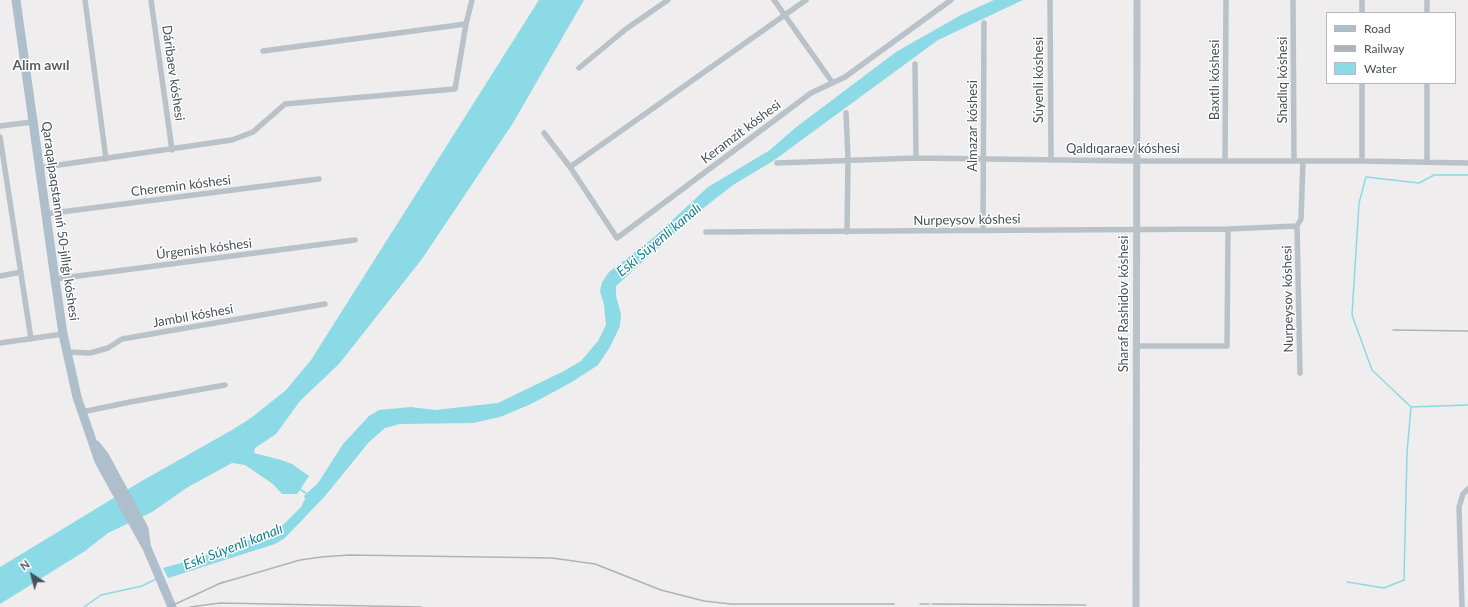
<!DOCTYPE html>
<meta charset="utf-8">
<style>
body{margin:0}
#map{position:relative;width:1468px;height:607px;overflow:hidden;background:#efeded;font-family:Lato,sans-serif}
canvas{display:block}
.legend{position:absolute;left:1326px;top:12px;width:130px;height:72px;box-sizing:border-box;background:#fff;border:1px solid #b5b9bd;margin:0;padding:5px 7px;list-style:none;font-size:12px;color:#465159}
.legend li{display:flex;align-items:center;gap:8px;height:20px}
.legend b{width:20px;border:1px solid #b5b9bd}
.north{position:absolute;left:12px;top:555px;width:40px;height:40px;-webkit-text-stroke:3px #fff;paint-order:stroke;rotate:324deg;font-size:11px;font-weight:700;line-height:16px;text-align:center;color:#465159}
.north::after{content:'';display:block;margin:auto;width:14px;height:18px;background:#465159;clip-path:polygon(50% 0,100% 100%,50% 72%,0 100%)}
</style>
<div id="map">
<canvas width="1468" height="607"></canvas>
<ul class="legend">
<li><b style="height:5px;background:#aebeca"></b>Road</li>
<li><b style="height:5px;background:#afb3b7"></b>Railway</li>
<li><b style="height:11px;background:#8cdae5"></b>Water</li>
</ul>
<div class="north">N</div>
</div>
<script>
const ctx = document.querySelector('canvas').getContext('2d');
ctx.lineJoin = 'round';
function fill(path, color) {
  ctx.fillStyle = color;
  ctx.fill(path, 'evenodd');
}
function poly(rows) {
  const path = new Path2D();
  for (const r of rows) {
    path.moveTo(r[0], r[1]);
    for (let i = 2; i < r.length; i += 2) path.lineTo(r[i], r[i + 1]);
  }
  return path;
}
function stroke(path, color, width, dash) {
  ctx.strokeStyle = color;
  ctx.lineWidth = width;
  ctx.lineCap = dash ? 'butt' : 'round';
  ctx.setLineDash(dash || []);
  ctx.stroke(path);
}
function write(font, color, halo, rows, align = 'center') {
  ctx.font = font + ' Lato,sans-serif';
  ctx.lineWidth = 3;
  ctx.setLineDash([]);
  ctx.textBaseline = 'middle';
  ctx.strokeStyle = halo;
  ctx.fillStyle = color;
  for (const [text, x, y, turn = 0] of rows) {
    ctx.save();
    ctx.translate(x, y);
    ctx.rotate((+turn || 0) * Math.PI / 180);
    ctx.textAlign = isNaN(turn) ? turn : align;
    if (halo) ctx.strokeText(text, 0, 0);
    ctx.fillText(text, 0, 0);
    ctx.restore();
  }
}
const water = poly([
 [539,0,584,0,513,123,422,259,339,364,300,401,276,434,255,448,254,453,281,460,292,464,309,476,297,494,282,494,273,484,245,465,232,463,188,487,152,512,108,533,85,551,0,604,0,567,140,482,232,430,251,418,286,390,311,360],
 [994,0,1023,0,938,40,773,161,733,185,697,213,640,264,616,286,616,296,621,314,620,326,610,347,598,365,572,382,531,404,500,417,473,423,400,424,385,428,369,442,325,496,285,538,275,544,168,578,163,568,188,561,270,533,284,524,301,507,305,499,304,496,318,483,343,444,369,416,379,410,411,407,435,410,498,403,564,371,581,361,598,341,606,325,604,305,600,291,602,282,609,272,653,238,708,187,770,150,795,128,896,52,961,15]
]);
const stream = poly([
 [1411,407,1468,405],
 [299,489,306,493],
 [1347,582,1384,588,1404,580,1407,453,1411,407,1372,370,1352,315,1359,203,1366,177,1419,183,1434,175,1468,175],
 [84,607,101,595,142,586,156,579]
]);
const minor = poly([
 [85,0,106,159],
 [151,0,172,150],
 [774,0,832,82],
 [1050,0,1051,160],
 [1293,0,1294,161],
 [1427,0,1427,13],
 [1362,13,1362,0],
 [263,51,466,24],
 [915,64,916,158],
 [579,68,626,29,668,0],
 [1427,83,1427,162],
 [846,113,848,159,847,232],
 [0,126,32,122],
 [544,133,570,167,617,238,811,93,845,77,951,0],
 [0,137,31,339],
 [1225,160,1226,0],
 [1362,161,1362,83],
 [777,163,916,158,1136,161,1362,161,1468,163],
 [570,167,806,0],
 [38,168,232,140,253,132,285,104,455,89,466,24,472,0],
 [45,214,319,179],
 [983,230,984,23],
 [706,232,1228,229,1297,226],
 [0,276,21,272],
 [55,279,355,240],
 [0,343,63,334],
 [1136,346,1227,346,1228,229],
 [67,352,90,353,108,348,122,339,325,304],
 [1300,373,1297,226,1301,219,1303,161],
 [82,412,130,402,225,385],
 [1462,607,1459,507,1463,494,1468,489]
]);
const tertiary = poly([
 [1136,607,1137,0]
]);
const primary = poly([
 [16,0,55,279,63,334,77,397,99,461,147,548,172,607],
 [96,445,104,455,144,529,146,543]
]);
const rail = poly([
 [1393,330,1468,331],
 [218,584,300,560,321,557,349,555,552,558,595,564,661,590,704,601,731,604,894,604],
 [920,604,929,604],
 [932,604,1086,605],
 [169,607,223,582],
 [190,607,220,603,421,607]
]);
const streetNames = [
 ["Dáribaev kóshesi",173,73,82],
 ["Súyenli kóshesi",1039,80,-90],
 ["Baxıtlı kóshesi",1215,80,-90],
 ["Shadlıq kóshesi",1283,80,-90],
 ["Almazar kóshesi",973,126,-90],
 ["Keramzit kóshesi",741,132,-37],
 ["Qaldıqaraev kóshesi",1123,149],
 ["Cheremin kóshesi",181,186,-7],
 ["Nurpeysov kóshesi",967,220,-1],
 ["Qaraqalpaqstannıń 50-jıllıǵı kóshesi",60,221,82],
 ["Úrgenish kóshesi",204,249,-7],
 ["Nurpeysov kóshesi",1288,299,-91],
 ["Sharaf Rashidov kóshesi",1124,304,-90],
 ["Jambıl kóshesi",193,316,-10]
];
const neighbourhoodNames = [
 ["Alim awıl",41,65]
];
const waterNames = [
 ["Eski Súyenli kanalı",659,240,-40],
 ["Eski Súyenli kanalı",233,547,-21]
];
fill(water, '#8cdae5');
stroke(stream, '#8cdae5', 1.5);
stroke(minor, '#b9c2c9', 5.5);
stroke(tertiary, '#b9c2c9', 7);
stroke(primary, '#aebeca', 9);
stroke(rail, '#afb3b7', 1.5);
write('13px', '#465159', '#fff', streetNames);
write('bold 14px', '#5a5e61', '#fff', neighbourhoodNames);
write('italic 14px', '#15808f', '#fff', waterNames);
</script>
